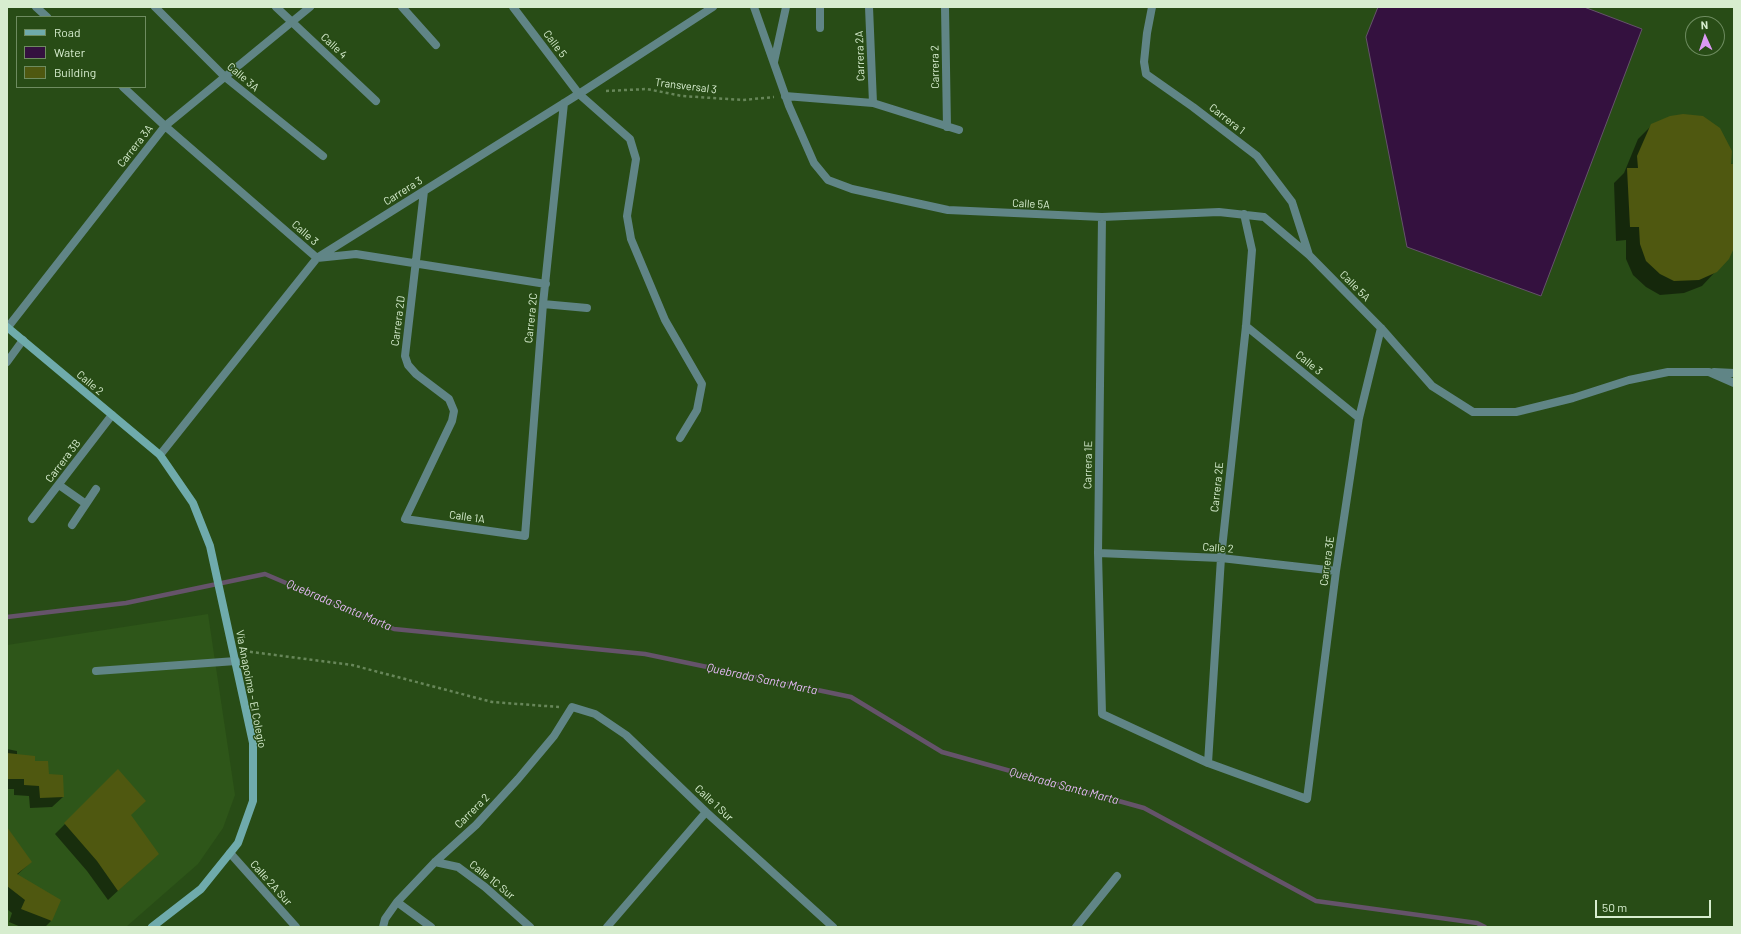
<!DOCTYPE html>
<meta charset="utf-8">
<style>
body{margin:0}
#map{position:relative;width:1741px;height:934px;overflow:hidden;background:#284c16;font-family:Barlow,sans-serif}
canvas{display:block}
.frame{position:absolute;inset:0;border:8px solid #d7edcf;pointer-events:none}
.legend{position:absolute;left:16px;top:16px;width:130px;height:72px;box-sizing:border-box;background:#284c16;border:1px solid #6e8c60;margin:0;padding:5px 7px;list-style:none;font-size:12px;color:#d7edcf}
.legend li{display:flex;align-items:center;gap:8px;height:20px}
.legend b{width:20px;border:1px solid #6e8c60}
.north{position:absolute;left:1685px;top:16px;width:40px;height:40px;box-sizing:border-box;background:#284c16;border:1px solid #6e8c60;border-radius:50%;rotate:357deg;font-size:11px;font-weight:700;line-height:16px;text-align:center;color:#d7edcf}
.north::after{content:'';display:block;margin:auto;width:14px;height:18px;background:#dc99f4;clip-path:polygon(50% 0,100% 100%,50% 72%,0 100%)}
.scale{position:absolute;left:1595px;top:900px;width:116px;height:18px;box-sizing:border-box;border:2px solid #d7edcf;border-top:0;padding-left:5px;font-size:12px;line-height:14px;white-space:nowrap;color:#d7edcf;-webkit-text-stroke:3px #284c16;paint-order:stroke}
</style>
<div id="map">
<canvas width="1741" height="934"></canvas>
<div class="frame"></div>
<ul class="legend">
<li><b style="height:5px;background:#6fabac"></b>Road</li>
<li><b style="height:11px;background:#34113f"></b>Water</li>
<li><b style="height:11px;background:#4f5810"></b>Building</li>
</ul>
<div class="north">N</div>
<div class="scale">50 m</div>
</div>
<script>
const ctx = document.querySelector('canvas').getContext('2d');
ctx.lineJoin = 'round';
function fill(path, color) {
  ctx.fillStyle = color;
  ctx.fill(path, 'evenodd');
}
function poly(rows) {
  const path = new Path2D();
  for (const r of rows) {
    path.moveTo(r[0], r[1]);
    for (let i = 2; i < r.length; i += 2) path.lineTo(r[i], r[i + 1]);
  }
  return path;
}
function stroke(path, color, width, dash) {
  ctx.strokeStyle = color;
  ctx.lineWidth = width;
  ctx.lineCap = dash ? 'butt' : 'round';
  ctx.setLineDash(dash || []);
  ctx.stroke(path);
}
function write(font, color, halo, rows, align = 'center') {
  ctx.font = font + ' Barlow,sans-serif';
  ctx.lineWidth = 3;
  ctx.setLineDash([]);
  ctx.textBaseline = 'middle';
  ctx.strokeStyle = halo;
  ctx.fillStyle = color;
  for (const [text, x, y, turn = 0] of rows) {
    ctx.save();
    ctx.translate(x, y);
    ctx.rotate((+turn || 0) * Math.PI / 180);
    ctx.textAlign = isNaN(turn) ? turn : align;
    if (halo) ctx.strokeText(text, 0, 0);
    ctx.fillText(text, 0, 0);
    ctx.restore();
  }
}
const built = poly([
 [208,614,235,795,223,828,198,864,126,927,7,927,7,645]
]);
const water = poly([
 [1378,7,1584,7,1642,29,1541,296,1407,247,1366,37,1378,7]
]);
const shadow = poly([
 [1652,125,1734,165,1734,245,1716,271,1702,286,1684,293,1660,295,1646,287,1633,275,1626,259,1626,240,1616,241,1614,183,1624,173,1638,139],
 [7,749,17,751,17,755,34,762,48,775,63,797,52,807,30,808,29,796,14,795,14,789,7,789],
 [118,771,130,816,147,864,108,900,87,871,55,834],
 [7,828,31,862,17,875,51,921,45,927,21,927,9,922,12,913,7,909]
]);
const stream = poly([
 [7,617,126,603,265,574,394,629,645,654,851,697,942,752,1144,808,1316,901,1477,923,1485,927]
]);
const building = poly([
 [1683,114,1703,116,1720,128,1732,151,1731,164,1734,164,1734,248,1729,259,1717,272,1699,280,1674,281,1660,274,1646,261,1640,244,1639,227,1630,227,1627,168,1638,168,1637,156,1651,124,1670,116],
 [7,753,35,756,35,761,48,761,49,774,63,775,64,797,40,798,39,786,24,785,24,779,8,779],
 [118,769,146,801,131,815,159,854,118,891,97,861,64,823],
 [7,827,32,862,17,874,61,900,52,921,21,909,25,900,7,886]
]);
const path = poly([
 [606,91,647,89,682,96,743,100,774,97],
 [244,651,352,665,492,702,559,707]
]);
const service = poly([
 [579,94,630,139,636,159,627,216,631,239,665,320,702,384,697,410,680,438],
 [96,671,236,661]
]);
const minor = poly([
 [36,7,47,17],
 [155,7,225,77,323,156],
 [276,7,376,101],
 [402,7,436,45],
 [513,7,579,94],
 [754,7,789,106,814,163,828,180,852,189,948,210,1102,217,1219,212,1264,217,1309,255,1381,328,1432,386,1473,412,1516,412,1573,398,1629,380,1668,372,1709,372,1734,383],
 [869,7,873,103],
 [945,7,947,127],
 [1152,7,1147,33,1144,62,1146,74,1193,107,1257,156,1292,202,1309,255],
 [820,28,820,7],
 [774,62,786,7],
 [123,87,165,126,317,258,356,254,546,284],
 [785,96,873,103,959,130],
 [424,191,405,356,408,365,416,374,449,399,454,411,452,421,405,519,525,536,543,304,564,103],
 [1102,217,1098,553,1102,714,1208,763,1307,799,1336,571,1359,418,1381,328],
 [543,304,587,308],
 [1246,326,1359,418],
 [8,327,165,126,310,7],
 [7,362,23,340],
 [1714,372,1734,373],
 [160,455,317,258,585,90,713,7],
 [59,485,86,504],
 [32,519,112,415],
 [72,525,96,489],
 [1098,553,1221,558,1336,571],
 [1208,763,1221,558,1246,326,1252,250,1244,214],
 [230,853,296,927],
 [435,862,458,867,485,887,530,927],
 [397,902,431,927],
 [383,927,385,919,397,902,435,862,476,825,518,779,554,736,572,707,595,714,626,735,706,812,833,927],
 [607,927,706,812],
 [1076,927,1117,876]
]);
const secondary = poly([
 [7,327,160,455,193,503,210,546,253,743,253,801,238,843,230,853,201,889,152,927]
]);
const streetNames = [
 ["Calle 5",555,44,53],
 ["Calle 4",334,46,43],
 ["Carrera 2A",860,56,-92],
 ["Carrera 2",935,67,-91],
 ["Calle 3A",243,77,40],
 ["Transversal 3",686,86,7],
 ["Carrera 1",1227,119,38],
 ["Carrera 3A",135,146,-52],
 ["Carrera 3",403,191,-32],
 ["Calle 5A",1031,204,3],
 ["Calle 3",305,233,41],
 ["Calle 5A",1355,286,45],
 ["Carrera 2C",531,318,-84],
 ["Carrera 2D",398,321,-83],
 ["Calle 3",1309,363,39],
 ["Calle 2",90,383,40],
 ["Carrera 3B",63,461,-53],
 ["Carrera 1E",1088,465,-89],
 ["Carrera 2E",1217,487,-84],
 ["Calle 1A",467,517,8],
 ["Calle 2",1218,548,4],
 ["Carrera 3E",1327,561,-82],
 ["Vía Anapoima - El Colegio",251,689,79],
 ["Calle 1 Sur",714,803,43],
 ["Carrera 2",472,811,-45],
 ["Calle 1C Sur",492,880,39],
 ["Calle 2A Sur",271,883,48]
];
const waterNames = [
 ["Quebrada Santa Marta",339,605,23],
 ["Quebrada Santa Marta",762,679,12],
 ["Quebrada Santa Marta",1064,786,15]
];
fill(built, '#2e5619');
fill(water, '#34113f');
stroke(water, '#65536a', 1);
fill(shadow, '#0007');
stroke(stream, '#65536a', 4.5);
fill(building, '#4f5810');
stroke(path, '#678659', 2.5, [3, 3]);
stroke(service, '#608586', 8);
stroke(minor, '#608586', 8);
stroke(secondary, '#6fabac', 8);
write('11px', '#d7edcf', '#284c16', streetNames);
write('italic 12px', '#e5b9f6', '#284c16', waterNames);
</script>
